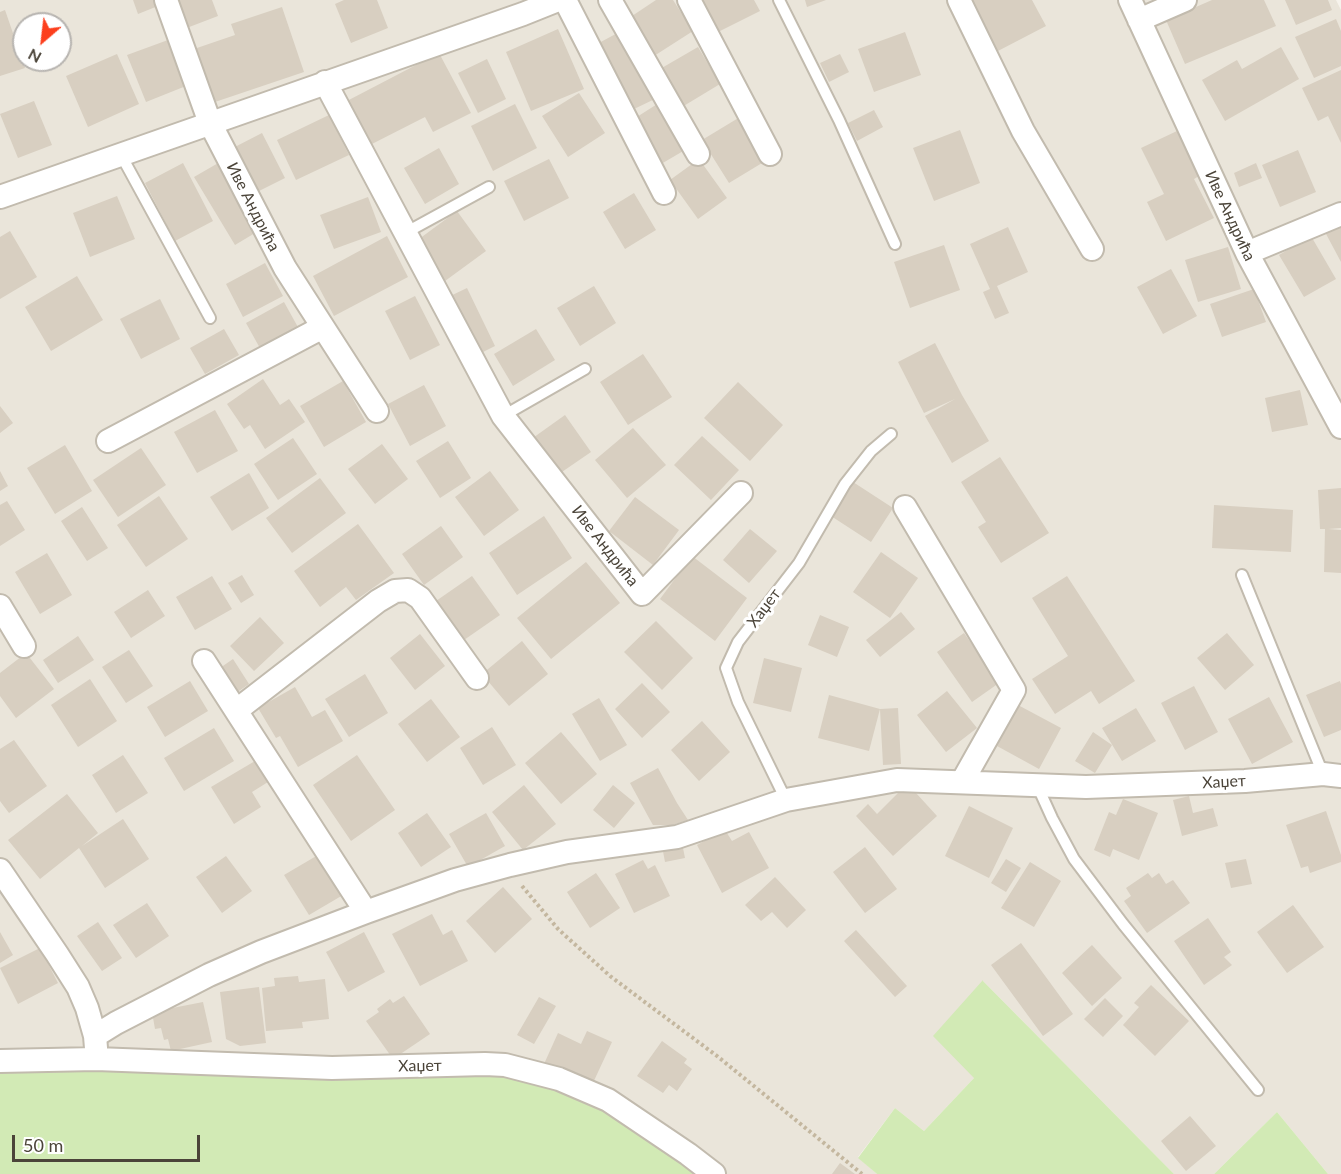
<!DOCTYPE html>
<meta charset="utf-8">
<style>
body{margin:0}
#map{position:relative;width:1341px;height:1174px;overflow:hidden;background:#f6f3ec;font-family:Lato,sans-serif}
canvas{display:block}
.north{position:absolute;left:12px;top:12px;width:60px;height:60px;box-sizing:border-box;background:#fff;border:2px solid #b7b4b0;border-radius:50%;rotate:208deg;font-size:16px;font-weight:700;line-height:24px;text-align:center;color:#4b4439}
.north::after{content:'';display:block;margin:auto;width:21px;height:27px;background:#fc3f1d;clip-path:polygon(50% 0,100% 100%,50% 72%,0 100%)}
.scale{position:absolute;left:12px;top:1135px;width:188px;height:27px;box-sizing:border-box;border:3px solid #4b4439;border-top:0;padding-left:8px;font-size:18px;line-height:21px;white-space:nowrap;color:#4b4439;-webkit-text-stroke:4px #fff;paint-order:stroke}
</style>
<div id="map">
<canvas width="1341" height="1174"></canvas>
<div class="north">N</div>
<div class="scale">50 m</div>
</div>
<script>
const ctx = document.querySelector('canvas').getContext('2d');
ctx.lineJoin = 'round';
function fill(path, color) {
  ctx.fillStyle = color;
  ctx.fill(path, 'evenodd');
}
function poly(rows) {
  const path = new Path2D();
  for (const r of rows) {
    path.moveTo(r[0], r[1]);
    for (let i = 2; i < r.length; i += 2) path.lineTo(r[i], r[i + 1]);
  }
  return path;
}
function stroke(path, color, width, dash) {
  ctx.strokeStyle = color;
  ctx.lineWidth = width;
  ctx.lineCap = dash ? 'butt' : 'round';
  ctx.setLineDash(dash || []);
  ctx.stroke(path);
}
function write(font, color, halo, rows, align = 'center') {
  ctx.font = font + ' Lato,sans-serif';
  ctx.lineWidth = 6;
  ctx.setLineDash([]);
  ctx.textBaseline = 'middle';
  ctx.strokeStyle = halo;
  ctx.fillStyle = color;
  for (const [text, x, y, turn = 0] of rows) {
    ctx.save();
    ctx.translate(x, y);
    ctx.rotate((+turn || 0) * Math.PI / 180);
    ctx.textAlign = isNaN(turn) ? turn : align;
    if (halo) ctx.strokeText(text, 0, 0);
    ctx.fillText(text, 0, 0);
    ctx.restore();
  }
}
const residential = poly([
 [0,0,1336,0,1341,10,1341,1174,1328,1174,1277,1112,1214,1174,1174,1174,983,981,974,1078,924,1131,895,1108,858,1157,877,1174,714,1174,0,1061],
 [24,24,60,24,60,60,24,60]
]);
const green = poly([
 [983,980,983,981,1174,1174,877,1174,858,1158,895,1108,924,1131,974,1078,933,1036],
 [0,1061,505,1065,559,1079,714,1174,0,1174],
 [1277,1112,1328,1174,1214,1174]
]);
const building = poly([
 [133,0,156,0,158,6,138,14],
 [172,0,212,0,218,16,184,29],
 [344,0,377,0,388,28,351,43,335,4],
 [656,0,673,0,693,31,654,56,629,18],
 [693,0,754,0,760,11,710,36],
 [805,0,826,0,807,7],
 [969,0,1032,0,1046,26,996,52],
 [1212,0,1264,0,1276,26,1185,64,1166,20],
 [1285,0,1328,0,1332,10,1296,25],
 [282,7,304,72,212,103,194,49,235,35,231,24],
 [5,10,25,68,0,76,0,12],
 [1336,19,1341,31,1341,66,1314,78,1295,37],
 [558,29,584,89,531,111,506,52],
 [625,29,661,96,632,110,597,44],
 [905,32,921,75,874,92,858,49],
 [168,40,186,86,146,102,127,55],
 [698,47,720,84,682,107,660,69],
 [1281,47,1299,79,1225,121,1202,80,1237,60,1242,69],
 [439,53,471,113,433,132,425,117,368,146,345,102],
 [117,54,139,104,88,127,66,76],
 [840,54,849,72,829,82,820,63],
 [487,59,506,99,478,113,458,73],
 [1341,70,1341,143,1328,116,1318,121,1302,88],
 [579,93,605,133,568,157,542,116],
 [34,101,52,145,18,158,0,114],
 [662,101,690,147,656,167,629,122],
 [515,104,537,148,493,171,471,126],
 [874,110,883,127,857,141,848,123],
 [329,115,349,155,296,180,277,140],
 [740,117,767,160,729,183,702,140],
 [960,130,980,183,934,201,913,148],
 [1177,131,1199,176,1194,179,1214,218,1166,241,1147,202,1164,194,1141,148],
 [262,133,285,178,251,195,229,150],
 [439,148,459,184,425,204,404,168],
 [1298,150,1316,192,1280,207,1262,165],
 [549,159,569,198,524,221,504,181],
 [699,159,727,198,698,219,670,180],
 [220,162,260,230,235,245,194,177],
 [183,163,213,221,175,241,145,183],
 [1256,163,1262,178,1239,187,1234,173],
 [634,193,656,230,625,249,603,212],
 [117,196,135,239,90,257,73,213],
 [368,197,381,232,334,249,320,215],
 [457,211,486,251,445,281,415,242],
 [1341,223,1341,262,1325,232],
 [1008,227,1028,272,997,286,1009,313,995,319,983,292,990,289,970,244],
 [10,231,37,277,0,299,0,237],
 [387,236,408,277,334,316,313,276],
 [1311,236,1336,279,1304,297,1279,255],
 [944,245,960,290,910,308,894,262],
 [1228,247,1241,289,1198,302,1185,260],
 [265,263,283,296,243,317,226,284],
 [1171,269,1197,316,1163,334,1137,287],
 [77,276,103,320,51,351,25,307],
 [594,286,616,323,580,346,557,308],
 [467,288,495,346,473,357,444,299],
 [1254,289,1266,322,1222,337,1210,304],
 [415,296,440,345,410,360,385,311],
 [160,299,180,339,141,359,120,319],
 [284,302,299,329,261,350,246,323],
 [224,329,239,355,205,374,190,348],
 [536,329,555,360,513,386,494,354],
 [935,343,962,395,989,441,952,463,925,416,955,399,924,413,898,362],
 [643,354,672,397,628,425,600,382],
 [263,379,280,405,289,399,305,422,265,449,250,425,244,429,227,404],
 [343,381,366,422,324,447,300,406],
 [738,382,783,425,750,461,704,418],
 [424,385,446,426,410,446,388,404],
 [1300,390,1308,425,1272,432,1265,398],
 [0,406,13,423,0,433],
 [215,410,238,451,197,473,174,432],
 [565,415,591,452,556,476,530,440],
 [633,428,666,465,627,498,595,460],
 [702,436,739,470,711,500,674,465],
 [293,438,317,474,278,500,254,464],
 [448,441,471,478,440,498,416,461],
 [382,444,408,479,375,504,348,469],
 [65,445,92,491,55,514,27,468],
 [141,448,166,485,118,517,93,480],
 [1000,457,1049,533,1001,563,978,527,986,522,961,482],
 [0,471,8,486,0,491],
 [490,471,519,510,484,536,455,497],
 [249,473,269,508,232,531,210,497],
 [320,478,346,513,292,553,266,518],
 [853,482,893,508,871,542,831,516],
 [1341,488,1341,528,1328,529,1341,530,1341,573,1324,572,1325,529,1320,529,1318,490],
 [159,496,188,539,146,567,117,525],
 [635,497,679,530,653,565,609,531],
 [7,501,25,530,0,546,0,505],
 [1214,505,1293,510,1291,552,1212,548],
 [82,507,108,548,87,561,61,521],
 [544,516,572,558,517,595,489,553],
 [358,524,394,573,356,600,346,587,320,607,294,571],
 [441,526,463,557,424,585,402,554],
 [750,529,777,551,749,583,723,560],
 [881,552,918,578,890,618,853,592],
 [47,553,72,595,40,614,15,572],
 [692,556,747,598,715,641,660,599],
 [586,562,620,603,551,659,517,618],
 [242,575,254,595,241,603,228,583],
 [212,576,232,609,195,630,176,597],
 [472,576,500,615,464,640,436,601],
 [1067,576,1135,681,1099,704,1091,691,1055,714,1032,679,1068,656,1032,598],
 [148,590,165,616,131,638,114,612],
 [901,612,915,629,880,657,866,640],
 [820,615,849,627,837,657,808,645],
 [260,617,284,643,254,671,230,646],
 [656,621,693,658,662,690,624,652],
 [964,633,999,683,972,702,937,652],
 [1227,633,1254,665,1225,690,1197,658],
 [420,634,445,666,415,690,390,658],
 [78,636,94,660,58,683,43,660],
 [522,641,548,674,509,706,482,674],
 [129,650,153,686,126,703,102,667],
 [26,653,54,689,16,718,0,696,0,673],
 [764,658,802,668,791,712,753,703],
 [233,659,249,684,236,693,220,668],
 [365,674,388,713,349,737,325,699],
 [90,679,117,721,78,747,51,705],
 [190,681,208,711,165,737,147,707],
 [1340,681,1341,684,1341,730,1324,737,1306,695],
 [642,683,670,712,642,738,615,709],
 [1194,686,1218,732,1185,750,1161,703],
 [295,687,312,717,325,710,343,741,298,767,280,736,276,738,258,708],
 [947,691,977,728,946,752,917,715],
 [829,695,880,709,898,708,901,764,883,765,880,709,869,751,818,738],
 [1269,697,1293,742,1252,764,1228,719],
 [599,698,627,745,600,761,572,714],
 [431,699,460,737,427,762,398,724],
 [1018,705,1061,728,1039,769,997,746],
 [1136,708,1156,741,1122,761,1102,728],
 [702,721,730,752,699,781,671,750],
 [492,727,516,765,483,785,460,748],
 [214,728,234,761,184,791,164,758],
 [561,732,597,774,561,804,525,763],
 [1093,732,1112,745,1095,773,1075,761],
 [14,740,47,786,9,813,0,801,0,749],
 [123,755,148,793,116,813,92,775],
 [357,755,395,810,351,841,313,785],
 [255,761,268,782,252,792,261,807,234,824,211,787],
 [658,768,677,803,688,820,672,825,653,825,649,818,630,783],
 [524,785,556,824,523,850,492,812],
 [613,785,635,803,614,828,593,810],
 [899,792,916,793,937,816,893,856,856,816,868,804,877,814],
 [67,794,98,833,82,846,123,819,149,859,105,888,79,848,40,879,8,840],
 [1189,796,1193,813,1213,808,1218,826,1182,836,1173,800],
 [1123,799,1158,813,1139,860,1113,849,1110,857,1094,850,1109,812,1116,815],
 [969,806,1013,828,989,878,945,856],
 [1326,811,1341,855,1341,862,1310,873,1308,866,1301,868,1286,825],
 [427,813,451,847,421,867,398,833],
 [486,813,505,846,468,867,449,834],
 [725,830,732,841,749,832,769,868,722,893,697,845],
 [682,843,685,858,665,862,662,846],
 [865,847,897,889,865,913,833,872],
 [318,855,343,895,309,915,284,875],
 [226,856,252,891,222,913,196,877],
 [1006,859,1021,868,1006,892,991,883],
 [1246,859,1252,884,1231,888,1225,863],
 [643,860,648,869,655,865,670,896,634,913,615,874],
 [1030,862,1061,881,1034,927,1001,908],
 [596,873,620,908,590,928,567,892],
 [1148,873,1152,878,1159,873,1166,884,1173,880,1190,903,1147,933,1124,901,1131,896,1126,888],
 [775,877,806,910,787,928,772,912,761,921,745,905],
 [503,887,532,919,495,953,466,921],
 [147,903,169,936,136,958,113,925],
 [1293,905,1324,947,1287,973,1257,932],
 [432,914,443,935,452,930,468,961,420,986,392,934],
 [1208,918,1231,952,1224,957,1232,965,1204,985,1174,941],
 [98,922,122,958,102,971,77,936],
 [856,930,907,986,895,997,844,941],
 [0,932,13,955,0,963],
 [364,932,385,972,348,992,326,952],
 [1021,943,1073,1014,1043,1036,991,965],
 [1092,945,1122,978,1092,1006,1062,973],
 [40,948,58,983,18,1004,0,968],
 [298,976,299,982,325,979,329,1019,302,1022,303,1028,266,1031,262,988,275,986,274,978],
 [1151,985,1189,1021,1155,1056,1123,1025,1139,1007,1134,1003],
 [259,987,266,1043,240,1046,226,1039,220,992],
 [404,996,430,1034,393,1059,366,1021,379,1012,377,1009,390,999,393,1003],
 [539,997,556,1006,534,1044,517,1035],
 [1105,998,1123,1016,1103,1037,1084,1019],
 [203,1002,212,1042,171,1051,168,1039,164,1040,161,1028,155,1029,152,1012],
 [587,1031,612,1042,592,1085,544,1064,558,1033,581,1044],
 [662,1041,687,1059,684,1063,692,1069,677,1091,669,1085,663,1093,637,1076],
 [1190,1116,1216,1146,1186,1171,1161,1141],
 [840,1163,855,1174,832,1174]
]);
const path = poly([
 [522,886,558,929,610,976,717,1056,862,1174]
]);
const lane = poly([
 [779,0,839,120,895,244],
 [121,155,210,318],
 [405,233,489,187],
 [503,416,585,369],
 [1242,575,1323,774],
 [1037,785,1052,818,1074,859,1123,924,1258,1090],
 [786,800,738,702,726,668,738,642,799,563,845,484,871,451,891,434]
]);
const street = poly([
 [166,0,210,123,285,268,377,411],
 [565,0,664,193],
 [610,0,698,154],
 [689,0,770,154],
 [959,0,1023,131,1092,249],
 [1130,0,1247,253,1341,427],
 [1139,20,1185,0],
 [325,82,503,416,642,594,741,493],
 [0,197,523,14,558,0],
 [1247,253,1341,214],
 [108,441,323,327],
 [905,507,1014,690,962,782],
 [0,606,24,646],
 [204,661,366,912],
 [237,710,378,601,395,591,408,590,420,598,477,678],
 [0,870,57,954,78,987,87,1008,95,1036,96,1048],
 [95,1036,116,1023,209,975,261,952,366,912,455,880,510,865,567,852,677,837,786,800,897,780,1086,787,1245,781,1323,774,1341,776],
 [0,1061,96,1059,332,1068,485,1064,505,1065,559,1079,608,1100,688,1154,714,1174]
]);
const streetNames = [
 ["Иве Андрића",253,207,63],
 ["Иве Андрића",1230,216,65],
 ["Иве Андрића",605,546,52],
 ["Хаџет",764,608,-53],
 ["Хаџет",1224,782,-3],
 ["Хаџет",420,1066,-1]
];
fill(residential, '#eae5da');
fill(green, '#d2eab5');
fill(building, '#d8cfc1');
stroke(lane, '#c2bbae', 14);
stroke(street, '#c2bbae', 26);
stroke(path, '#c4b79f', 4, [3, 3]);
stroke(lane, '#fff', 10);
stroke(street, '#fff', 22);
write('16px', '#4b4439', '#fff', streetNames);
</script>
